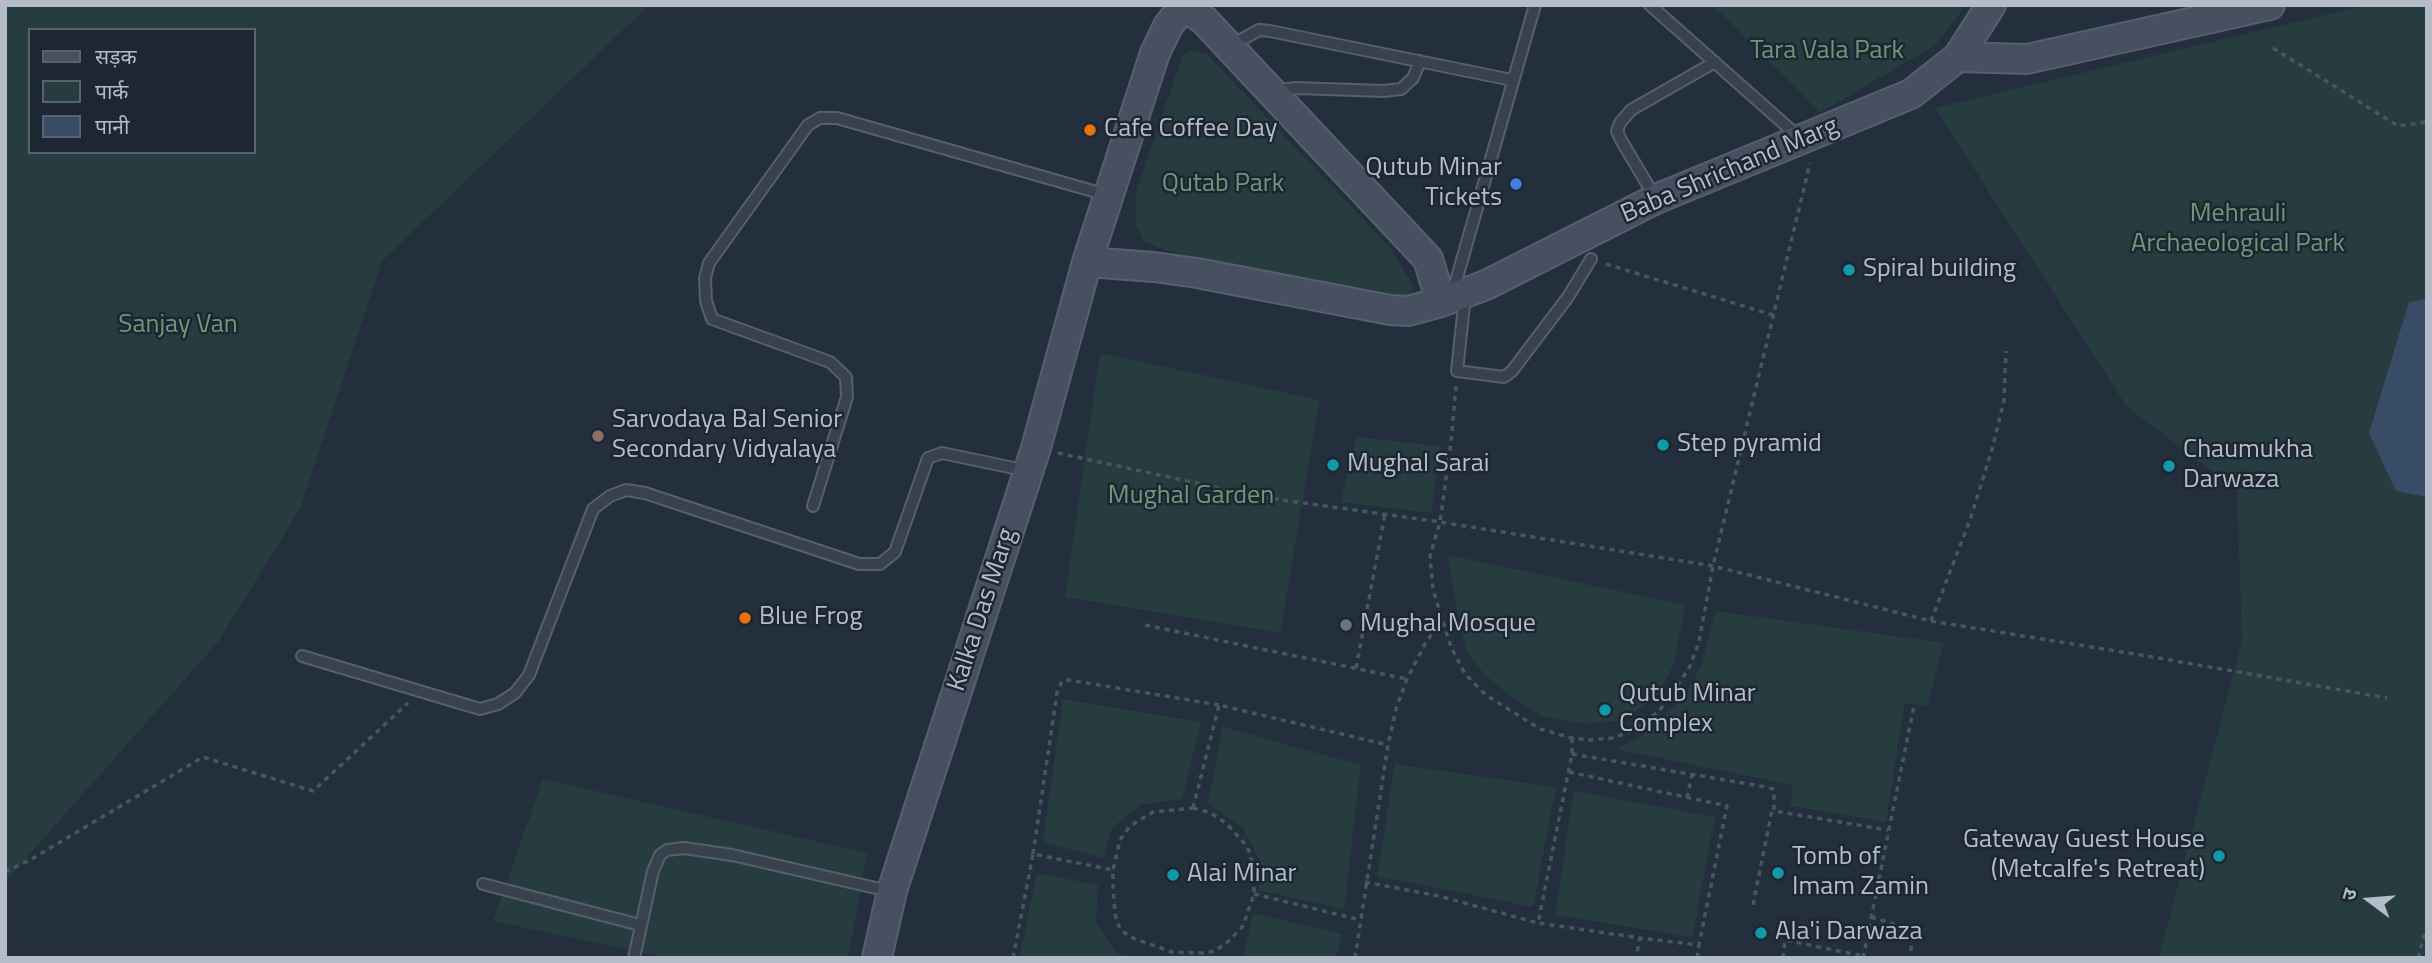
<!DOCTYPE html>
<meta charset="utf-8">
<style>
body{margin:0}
#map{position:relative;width:2432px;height:963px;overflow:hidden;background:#242f3e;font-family:"Titillium Web","Noto Sans Devanagari",sans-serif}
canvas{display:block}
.frame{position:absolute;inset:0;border:7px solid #b4bcc9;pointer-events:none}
.legend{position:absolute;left:28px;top:28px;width:228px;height:126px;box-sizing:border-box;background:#1d2633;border:2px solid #59626f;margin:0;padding:9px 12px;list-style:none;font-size:21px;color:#b4bcc9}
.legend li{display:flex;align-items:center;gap:14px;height:35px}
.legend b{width:35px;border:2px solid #59626f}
.north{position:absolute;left:2334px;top:865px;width:70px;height:70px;-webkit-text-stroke:5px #1d2633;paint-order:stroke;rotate:286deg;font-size:19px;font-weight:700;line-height:28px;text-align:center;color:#b4bcc9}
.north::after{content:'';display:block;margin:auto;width:24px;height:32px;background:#b4bcc9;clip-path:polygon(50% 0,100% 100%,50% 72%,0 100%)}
</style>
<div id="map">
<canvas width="2432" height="963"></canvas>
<div class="frame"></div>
<ul class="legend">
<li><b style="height:9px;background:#465061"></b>सड़क</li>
<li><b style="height:19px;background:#263c3f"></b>पार्क</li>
<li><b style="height:19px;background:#394c67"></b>पानी</li>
</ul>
<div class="north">उ</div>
</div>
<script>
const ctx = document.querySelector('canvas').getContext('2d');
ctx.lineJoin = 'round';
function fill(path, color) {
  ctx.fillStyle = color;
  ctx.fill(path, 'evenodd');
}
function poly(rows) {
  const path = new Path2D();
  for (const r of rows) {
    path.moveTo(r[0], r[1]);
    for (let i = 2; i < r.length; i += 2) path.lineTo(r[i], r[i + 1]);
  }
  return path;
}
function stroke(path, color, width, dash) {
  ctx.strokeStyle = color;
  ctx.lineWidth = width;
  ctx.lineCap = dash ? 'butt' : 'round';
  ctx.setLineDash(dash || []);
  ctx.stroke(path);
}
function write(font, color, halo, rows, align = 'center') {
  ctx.font = font + ' "Titillium Web",sans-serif';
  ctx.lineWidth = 5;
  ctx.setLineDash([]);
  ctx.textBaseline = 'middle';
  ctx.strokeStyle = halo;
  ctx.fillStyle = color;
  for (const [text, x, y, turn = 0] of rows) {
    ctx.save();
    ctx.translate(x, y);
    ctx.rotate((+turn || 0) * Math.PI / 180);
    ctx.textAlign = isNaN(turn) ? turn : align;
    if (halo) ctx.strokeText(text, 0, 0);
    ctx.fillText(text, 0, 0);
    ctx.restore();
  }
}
const green = poly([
 [5,5,649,5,382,261,300,509,218,642,5,882],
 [30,30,254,30,254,152,30,152],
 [1709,5,1964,5,1960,14,1935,45,1820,113,1723,15],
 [2367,5,2427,5,2427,958,2159,958,2242,640,2237,490,2127,407,1935,108],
 [1191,50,1207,54,1390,248,1413,285,1411,296,1393,305,1168,251,1143,241,1136,225,1136,193,1182,56],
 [1100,353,1319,400,1280,633,1065,597],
 [1356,437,1440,446,1431,513,1341,502],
 [1448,555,1685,605,1674,664,1658,695,1623,720,1584,724,1542,716,1509,695,1484,674,1467,651,1457,611],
 [1716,611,1944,643,1927,706,1905,703,1886,822,1791,806,1792,785,1616,749,1643,735,1656,725,1682,697,1693,682,1701,665],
 [1063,699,1201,722,1182,799,1140,805,1112,828,1103,858,1043,842],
 [1223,727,1361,765,1344,909,1258,890,1264,869,1242,827,1208,803],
 [1395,764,1556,787,1533,907,1377,876],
 [543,779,867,853,848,958,669,958,493,921],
 [1574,791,1715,817,1692,937,1555,915],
 [1037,873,1098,885,1096,922,1116,953,1138,958,1019,958],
 [1253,913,1342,934,1336,958,1243,958]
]);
const water = poly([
 [2427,299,2427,497,2396,491,2369,433,2409,302]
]);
const path = poly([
 [2273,48,2398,126,2427,122],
 [1606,264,1773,315],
 [1456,386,1451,442,1440,522,1430,556,1433,590,1451,647,1465,674,1486,695,1540,729,1572,738,1591,740,1613,738,1634,730,1659,711,1676,688,1690,666,1699,642,1713,566,1810,163],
 [1058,453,1261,497,1440,522,1713,566,1931,621,2147,656,2387,698],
 [1931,621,1970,520,1993,446,2004,400,2006,351],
 [1145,625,1407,679],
 [1356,668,1385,514],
 [1572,738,1572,754,1538,923,1640,938,1636,958],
 [1572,754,1766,787,1773,789,1774,793,1774,811,1888,830],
 [1569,772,1727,806,1699,945,1640,938],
 [1687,798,1692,774],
 [1193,808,1211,813,1227,824,1247,846,1254,867,1254,894,1243,926,1230,940,1215,951,1202,953,1172,952,1130,937,1120,929,1115,914,1113,886,1113,870,1120,840,1130,826,1153,812,1193,808],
 [1193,808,1219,705,1388,745],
 [1033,854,1057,693,1062,681,1069,680,1219,705],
 [5,872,30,860,203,757,313,791,408,703],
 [1365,882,1439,896,1538,923],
 [1254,894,1361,920],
 [1753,905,1772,810],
 [1871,917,1913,930,1910,958],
 [1013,958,1033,854,1113,870],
 [1355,958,1388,745,1396,709,1407,679,1425,644,1441,621],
 [1697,958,1699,945],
 [1783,958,1785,940,1863,956],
 [1863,958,1914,706],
 [2418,958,2427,925]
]);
const lane = poly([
 [1650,5,1800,138],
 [1230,46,1259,30,1270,31,1512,80],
 [1276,90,1297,88,1384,91,1401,89,1413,78,1420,61],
 [1656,199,1621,140,1617,131,1620,123,1631,110,1715,62],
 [1452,295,1535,5],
 [1465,296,1457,371,1504,377,1512,371,1568,297,1591,259],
 [813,506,847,397,846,377,830,362,712,319,706,301,705,278,709,263,808,125,820,118,837,118,1107,195],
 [302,656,480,709,498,704,515,693,529,675,593,509,610,496,626,490,645,493,859,564,880,564,895,552,928,458,942,453,1028,471],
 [483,884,640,925],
 [634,958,653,871,660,855,667,850,684,848,732,855,889,891]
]);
const secondary = poly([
 [1182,5,1204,20,1428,259,1441,302],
 [1958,57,2027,59,2270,5],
 [1087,262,1154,267,1197,273,1390,310,1408,311,1441,302,1486,285,1656,199,1911,94,1958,57,1991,5],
 [877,958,892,891,1036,448,1087,262,1155,53,1168,26,1183,7]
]);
const markers = [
 [1090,130,7,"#e8710a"],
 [1516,184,7,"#3f7fe0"],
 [1849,270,7,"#0f9aa8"],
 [598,436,7,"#8d6e63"],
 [1663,445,7,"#0f9aa8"],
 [1333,465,7,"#0f9aa8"],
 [2169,466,7,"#0f9aa8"],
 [745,618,7,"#e8710a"],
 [1346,625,7,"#6b7280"],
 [1605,710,7,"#0f9aa8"],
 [2219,856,7,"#0f9aa8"],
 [1778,873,7,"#0f9aa8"],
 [1173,875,7,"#0f9aa8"],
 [1761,933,7,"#0f9aa8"]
];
const parkNames = [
 ["Tara Vala Park",1827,52],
 ["Qutab Park",1223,185],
 ["Mehrauli",2238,215],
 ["Archaeological Park",2238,245],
 ["Sanjay Van",178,326],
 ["Mughal Garden",1191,497]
];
const poiNames = [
 ["Cafe Coffee Day",1104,130],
 ["Qutub Minar",1502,169,"right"],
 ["Tickets",1502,199,"right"],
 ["Spiral building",1863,270],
 ["Sarvodaya Bal Senior",612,421],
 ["Secondary Vidyalaya",612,451],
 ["Step pyramid",1677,445],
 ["Chaumukha",2183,451],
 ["Darwaza",2183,481],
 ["Mughal Sarai",1347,465],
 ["Blue Frog",759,618],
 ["Mughal Mosque",1360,625],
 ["Qutub Minar",1619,695],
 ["Complex",1619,725],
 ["Gateway Guest House",2205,841,"right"],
 ["(Metcalfe's Retreat)",2205,871,"right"],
 ["Tomb of",1792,858],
 ["Imam Zamin",1792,888],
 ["Alai Minar",1187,875],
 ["Ala'i Darwaza",1775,933]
];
const streetNames = [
 ["Baba Shrichand Marg",1730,171,-23],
 ["Kalka Das Marg",983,610,-72]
];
fill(green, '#263c3f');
fill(water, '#394c67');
stroke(lane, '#565f6c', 14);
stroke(secondary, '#565f6c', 32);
stroke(path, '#44595c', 3.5, [5, 5]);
stroke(lane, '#38414e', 10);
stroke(secondary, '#465061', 28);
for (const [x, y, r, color] of markers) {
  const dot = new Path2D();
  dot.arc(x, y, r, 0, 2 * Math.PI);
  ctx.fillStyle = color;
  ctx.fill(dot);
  stroke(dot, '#1d2633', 2.5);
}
write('26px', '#6b9a76', '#1d2633', parkNames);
write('26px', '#b4bcc9', '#1d2633', poiNames, 'left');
write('26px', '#b4bcc9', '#1d2633', streetNames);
</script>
